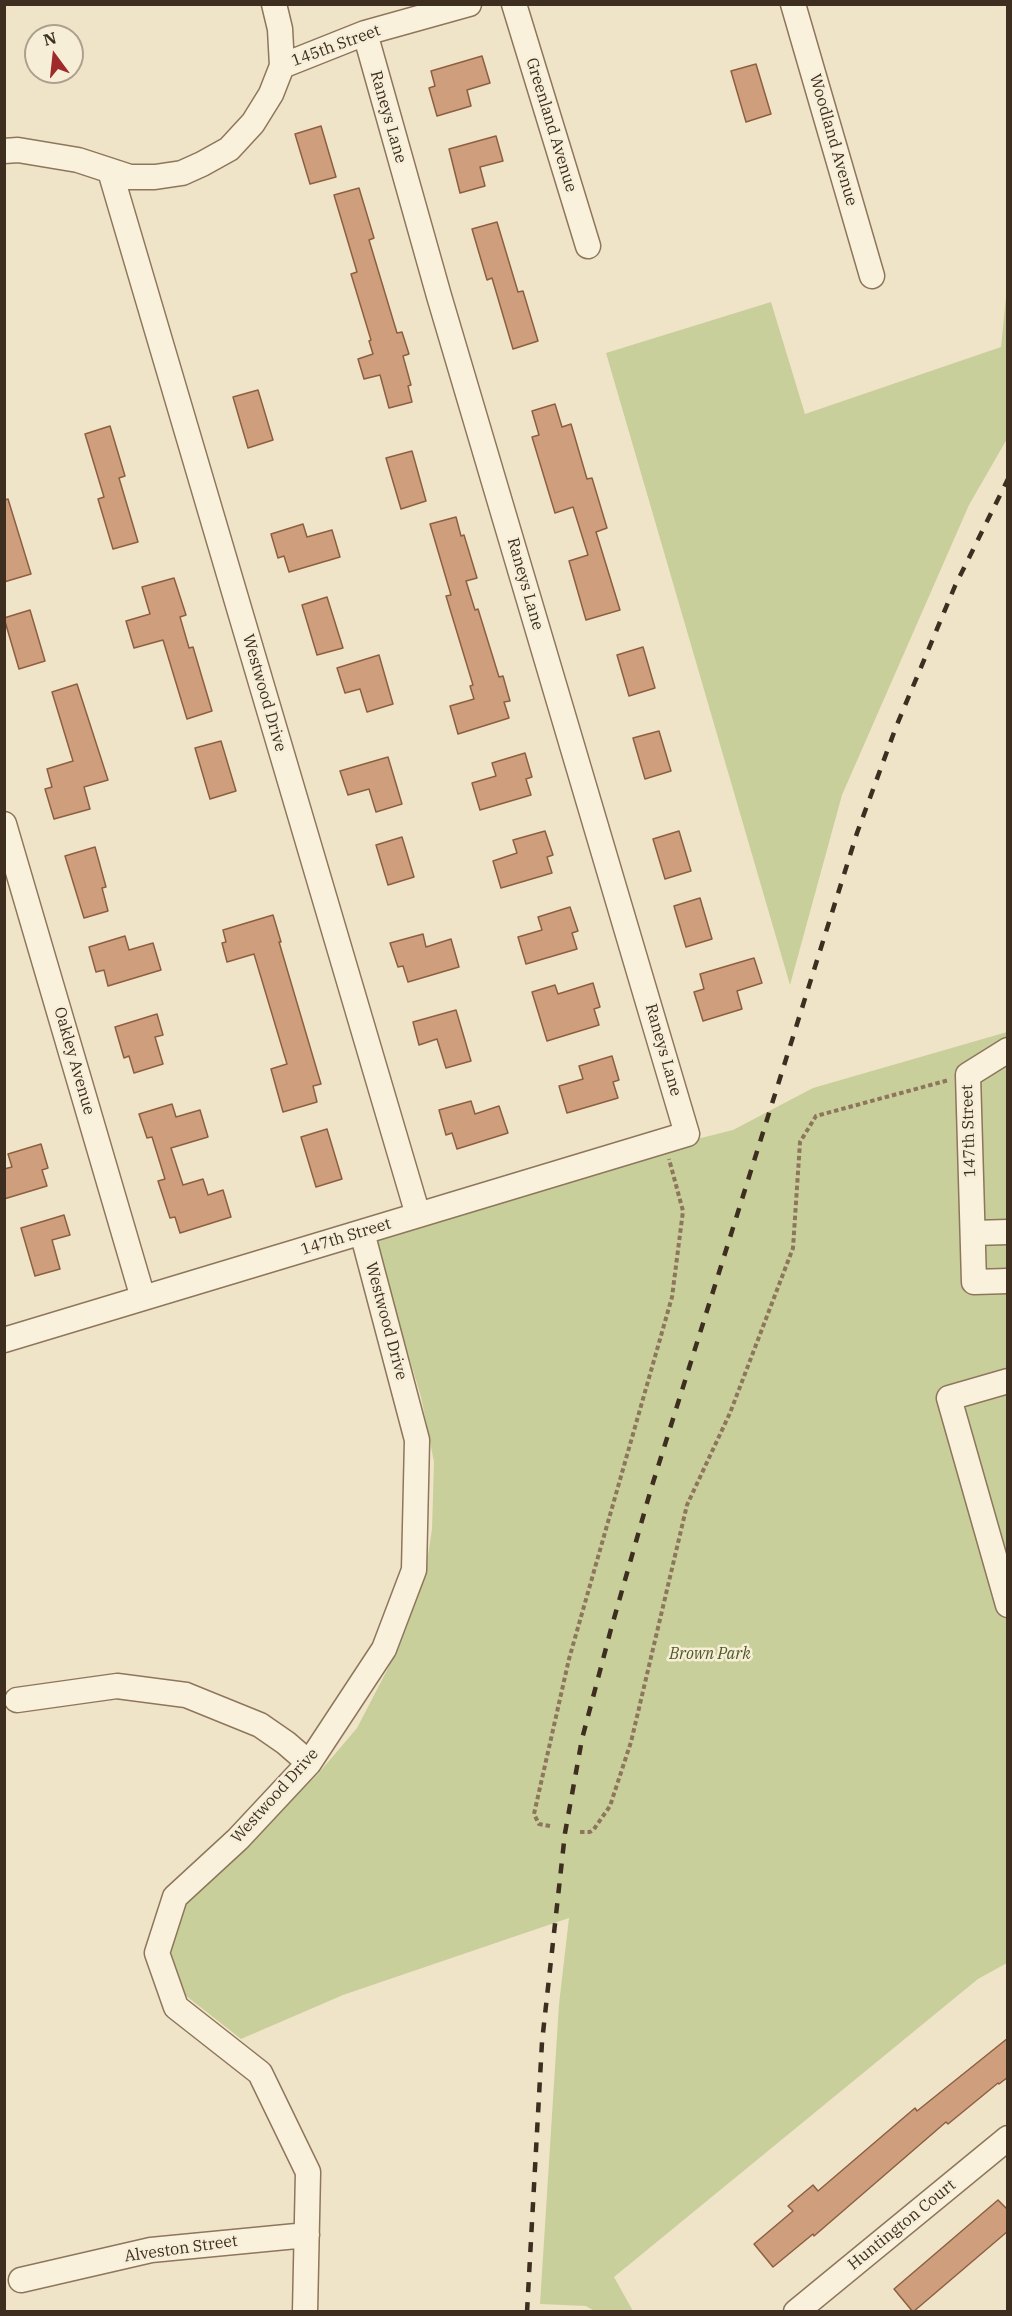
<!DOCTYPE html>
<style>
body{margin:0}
#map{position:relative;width:1012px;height:2316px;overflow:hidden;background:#f0e4c8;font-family:"IBM Plex Serif",serif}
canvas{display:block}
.frame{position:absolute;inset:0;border:6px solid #3d2e20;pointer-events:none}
.north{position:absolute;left:24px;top:24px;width:60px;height:60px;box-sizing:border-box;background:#f7eed8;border:2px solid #ada18e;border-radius:50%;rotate:345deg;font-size:16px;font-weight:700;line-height:24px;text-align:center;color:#3d2e20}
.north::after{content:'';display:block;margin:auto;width:21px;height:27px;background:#9e2a2b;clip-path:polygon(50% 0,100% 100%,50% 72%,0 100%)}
</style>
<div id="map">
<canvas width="1012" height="2316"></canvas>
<div class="frame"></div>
<div class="north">N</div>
</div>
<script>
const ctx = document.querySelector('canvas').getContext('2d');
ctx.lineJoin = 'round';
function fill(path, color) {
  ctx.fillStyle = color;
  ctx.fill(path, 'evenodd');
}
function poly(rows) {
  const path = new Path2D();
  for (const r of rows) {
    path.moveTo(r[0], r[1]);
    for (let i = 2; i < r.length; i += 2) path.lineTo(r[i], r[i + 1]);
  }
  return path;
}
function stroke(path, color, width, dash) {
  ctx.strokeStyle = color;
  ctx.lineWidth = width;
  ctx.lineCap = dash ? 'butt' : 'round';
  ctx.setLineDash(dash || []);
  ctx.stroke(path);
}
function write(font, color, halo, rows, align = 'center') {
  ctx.font = font + ' "IBM Plex Serif",serif';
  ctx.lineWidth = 5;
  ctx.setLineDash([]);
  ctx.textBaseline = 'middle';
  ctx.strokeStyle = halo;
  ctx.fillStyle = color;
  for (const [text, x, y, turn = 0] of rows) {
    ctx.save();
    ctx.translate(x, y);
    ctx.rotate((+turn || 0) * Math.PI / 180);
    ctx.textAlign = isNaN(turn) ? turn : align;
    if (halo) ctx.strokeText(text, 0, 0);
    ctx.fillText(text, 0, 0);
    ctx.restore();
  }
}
const green = poly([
 [1007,287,1007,439,969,505,842,795,790,985,606,353,771,302,805,414,1001,347],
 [1007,1032,1007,1963,978,1979,614,2277,633,2311,596,2312,586,2306,540,2304,559,2004,569,1918,343,1995,241,2039,185,1995,176,1982,168,1950,184,1902,317,1775,357,1728,399,1647,417,1597,427,1562,432,1529,434,1462,421,1397,376,1248,377,1240,689,1141,733,1130,813,1088]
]);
const building = poly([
 [482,56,490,83,467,90,471,106,437,116,429,88,435,86,431,71,482,56],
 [756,64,771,114,746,122,731,71,756,64],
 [321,126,336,177,310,184,295,134,321,126],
 [496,136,503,161,480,167,485,186,460,193,449,149,496,136],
 [359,188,374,238,369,240,397,333,402,332,409,354,403,356,411,385,408,386,412,402,389,408,380,375,364,379,358,359,373,354,369,341,371,340,351,274,357,272,334,195,359,188],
 [497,222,518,292,523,291,538,341,513,349,492,278,487,280,472,229,497,222],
 [258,390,273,440,248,448,233,397,258,390],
 [555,404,562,427,571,424,587,479,592,478,607,528,596,532,620,610,586,620,569,561,588,555,573,507,555,513,532,437,539,435,532,411,555,404],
 [110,426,125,476,119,478,138,542,113,549,98,499,104,497,85,434,110,426],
 [412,451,426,501,401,509,386,458,412,451],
 [8,499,31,574,4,582,4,500,8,499],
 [456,517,461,536,464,535,477,578,466,581,475,610,478,609,499,677,503,676,510,701,504,702,509,718,458,734,450,706,474,699,470,686,473,685,446,596,451,595,430,524,456,517],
 [303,524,307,537,332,530,340,557,289,572,284,556,278,558,271,534,303,524],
 [174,578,186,615,180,617,189,648,193,647,212,711,187,719,163,640,134,648,126,621,150,614,142,587,174,578],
 [327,597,343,648,317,655,302,605,327,597],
 [30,610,45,661,19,669,4,618,30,610],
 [643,647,655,688,629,696,617,655,643,647],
 [379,655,393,704,367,712,360,689,345,693,337,668,379,655],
 [77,684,108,780,84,787,90,809,54,819,45,789,52,787,47,769,73,761,52,692,77,684],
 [659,731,671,771,645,779,633,738,659,731],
 [221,741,236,791,210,799,195,748,221,741],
 [525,753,532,777,526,779,531,795,480,810,472,783,496,776,492,763,525,753],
 [388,757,402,804,376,812,369,789,348,795,340,771,388,757],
 [545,831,553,855,547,857,552,873,501,888,493,861,517,853,513,840,545,831],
 [679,831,691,871,665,879,653,839,679,831],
 [402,837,414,877,388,885,376,845,402,837],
 [95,847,106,887,102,888,108,911,84,918,65,856,95,847],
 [700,898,712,939,686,947,674,906,700,898],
 [570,907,578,931,572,933,577,949,526,964,518,937,542,930,538,917,570,907],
 [273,915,281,942,279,942,321,1084,313,1086,317,1102,283,1112,271,1069,287,1064,254,954,227,962,222,943,226,942,223,930,273,915],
 [423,934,426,947,451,939,459,967,408,982,403,966,398,967,390,943,423,934],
 [125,936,129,950,153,943,161,970,108,986,104,970,96,972,89,947,125,936],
 [754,958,762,983,737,991,742,1009,703,1021,694,992,704,989,700,974,754,958],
 [593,983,600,1007,594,1009,599,1025,547,1041,532,992,555,985,558,994,593,983],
 [456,1010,471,1061,446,1068,437,1039,419,1045,413,1022,456,1010],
 [157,1014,163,1035,155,1037,163,1064,134,1073,129,1056,124,1058,115,1027,157,1014],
 [612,1056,619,1080,613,1082,618,1098,567,1113,559,1086,583,1079,579,1066,612,1056],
 [471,1101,475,1114,499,1106,508,1133,457,1149,452,1133,446,1135,439,1110,471,1101],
 [172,1104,176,1117,200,1110,208,1137,171,1148,183,1185,203,1179,208,1195,223,1190,231,1217,180,1233,175,1217,170,1218,158,1181,165,1179,152,1137,147,1138,139,1114,172,1104],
 [327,1129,342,1179,316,1187,301,1137,327,1129],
 [41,1144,48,1168,42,1170,47,1186,4,1199,4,1169,12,1167,8,1154,41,1144],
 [64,1215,70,1235,52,1240,60,1269,35,1276,21,1228,64,1215],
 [1008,2038,1008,2077,999,2084,998,2083,948,2124,946,2122,814,2236,813,2234,773,2267,754,2244,793,2211,788,2206,813,2185,818,2191,915,2108,917,2111,1008,2038],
 [998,2200,1008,2210,1008,2231,913,2312,894,2289,998,2200]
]);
const path = poly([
 [550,1826,539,1824,534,1814,569,1659,672,1297,683,1211,669,1159],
 [580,1832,590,1832,594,1829,610,1806,631,1742,687,1505,730,1413,793,1248,800,1142,816,1116,949,1080]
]);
const minor = poly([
 [514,4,588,246],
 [793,4,872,276],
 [282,66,365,33,469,4],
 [4,151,18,150,78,160,130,177,155,177,182,173,202,164,229,149,253,123,271,94,282,66,280,29,274,4],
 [110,171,418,1215],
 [4,824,143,1298],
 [1008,1050,968,1075,974,1282,1008,1281],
 [973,1233,1008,1232],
 [4,1340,687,1134,439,296,365,33],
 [1008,1381,949,1398,1008,1605],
 [17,1700,117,1686,186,1695,260,1725,286,1743,309,1763],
 [21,2280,151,2250,307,2235],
 [305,2312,308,2172,260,2073,176,2007,157,1953,175,1897,238,1839,309,1763,384,1649,414,1570,417,1440,362,1232],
 [796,2312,1008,2138]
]);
const rail = poly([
 [527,2312,542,2042,565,1833,582,1739,611,1629,651,1489,857,833,896,727,955,586,1008,479]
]);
const streetNames = [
 ["145th Street",336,46,-20],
 ["Raneys Lane",388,117,74],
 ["Greenland Avenue",551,125,73],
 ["Woodland Avenue",833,140,74],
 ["Raneys Lane",525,584,74],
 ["Westwood Drive",264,693,74],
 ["Raneys Lane",663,1050,74],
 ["Oakley Avenue",74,1061,74],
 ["147th Street",969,1131,-92],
 ["147th Street",346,1237,-17],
 ["Westwood Drive",386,1321,75],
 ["Westwood Drive",275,1796,-48],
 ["Huntington Court",902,2225,-39],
 ["Alveston Street",181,2249,-8]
];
const parkNames = [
 ["Brown Park",710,1654]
];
fill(green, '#c9cf9b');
fill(building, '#cf9f7d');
stroke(building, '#8d5f41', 1.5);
stroke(minor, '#8d765c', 27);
stroke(path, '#8d765c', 4, [4.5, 3]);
stroke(minor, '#faf1dc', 24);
stroke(rail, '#3d2e20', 4.5, [10, 10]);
write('16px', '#3d2e20', '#f7eed8', streetNames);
write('italic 16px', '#4d5a26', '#f7eed8', parkNames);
</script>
